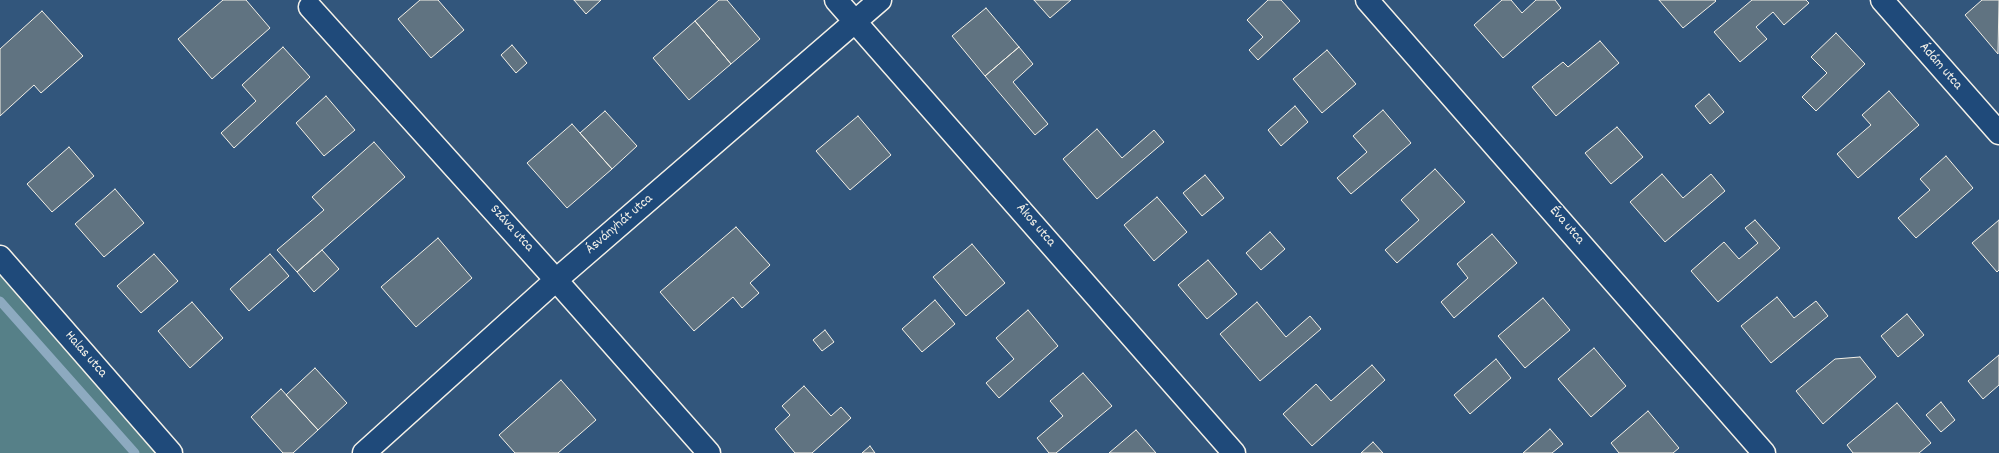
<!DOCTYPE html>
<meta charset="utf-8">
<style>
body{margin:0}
canvas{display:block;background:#32567c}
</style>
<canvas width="1999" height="453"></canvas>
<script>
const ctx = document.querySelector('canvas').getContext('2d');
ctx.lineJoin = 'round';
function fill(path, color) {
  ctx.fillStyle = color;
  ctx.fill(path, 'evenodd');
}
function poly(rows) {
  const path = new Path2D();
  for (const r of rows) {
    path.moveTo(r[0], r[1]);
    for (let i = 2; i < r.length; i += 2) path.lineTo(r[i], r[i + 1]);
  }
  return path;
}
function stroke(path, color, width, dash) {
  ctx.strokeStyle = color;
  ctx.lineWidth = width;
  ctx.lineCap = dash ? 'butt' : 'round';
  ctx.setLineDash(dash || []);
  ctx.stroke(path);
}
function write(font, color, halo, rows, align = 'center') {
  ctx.font = font + ' Dekko,sans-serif';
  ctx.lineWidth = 3;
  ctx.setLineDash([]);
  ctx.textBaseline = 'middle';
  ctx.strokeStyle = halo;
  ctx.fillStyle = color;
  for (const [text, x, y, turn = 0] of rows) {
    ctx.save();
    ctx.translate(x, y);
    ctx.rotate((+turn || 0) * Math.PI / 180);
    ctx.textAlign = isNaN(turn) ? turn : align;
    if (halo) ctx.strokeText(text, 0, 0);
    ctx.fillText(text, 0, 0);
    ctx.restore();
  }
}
const green = poly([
 [0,272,162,453,0,453]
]);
const stream = poly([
 [0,301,135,453]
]);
const building = poly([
 [223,0,246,0,270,28,212,79,178,39,223,0],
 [420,0,438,0,464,30,431,58,398,19,420,0],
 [574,0,601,0,586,14,574,0],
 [719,0,727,0,760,39,731,64,695,21,719,0],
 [1034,0,1071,0,1050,18,1034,0],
 [1268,0,1281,0,1300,21,1258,60,1249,50,1263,37,1247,20,1268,0],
 [1502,0,1511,0,1522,13,1536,0,1555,0,1561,8,1503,58,1474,25,1502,0],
 [1659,0,1715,0,1716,1,1683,28,1659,0],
 [1752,0,1806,0,1809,3,1784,25,1773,12,1756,27,1767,39,1740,62,1714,32,1752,0],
 [1982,0,1999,0,1998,54,1965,15,1982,0],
 [986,8,1019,47,985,76,952,36,986,8],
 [42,11,83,56,41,93,34,85,0,116,0,49,42,11],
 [695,21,731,64,689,100,653,58,695,21],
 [1836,33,1865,64,1816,111,1802,97,1827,73,1811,57,1836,33],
 [1600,41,1619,63,1556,116,1532,87,1563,62,1568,67,1600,41],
 [512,45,527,63,516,73,501,55,512,45],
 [283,47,310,77,234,148,221,133,256,101,242,85,283,47],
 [1019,47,1033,64,1013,82,1048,124,1035,135,985,76,1019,47],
 [1327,50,1356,84,1322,113,1293,79,1327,50],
 [1889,91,1919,125,1858,178,1837,154,1871,125,1862,115,1889,91],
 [1709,94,1724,112,1710,124,1695,106,1709,94],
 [326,96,355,130,324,156,296,123,326,96],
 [1295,106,1308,122,1281,146,1268,130,1295,106],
 [1383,110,1411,143,1351,194,1337,178,1367,152,1353,136,1383,110],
 [605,111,637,146,612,169,580,133,605,111],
 [858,116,891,155,850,190,816,151,858,116],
 [572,124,612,169,567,208,527,163,572,124],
 [1617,127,1643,157,1611,184,1585,153,1617,127],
 [1097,129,1122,158,1154,130,1164,142,1097,199,1063,159,1097,129],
 [374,142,405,177,297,272,277,250,324,210,312,197,374,142],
 [69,147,94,176,52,212,27,184,69,147],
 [1946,156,1973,188,1916,238,1898,218,1930,190,1920,179,1946,156],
 [1435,169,1465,202,1397,263,1385,250,1419,220,1401,200,1435,169],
 [1662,174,1683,198,1711,174,1725,191,1665,242,1630,202,1662,174],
 [1205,175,1224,198,1202,216,1183,193,1205,175],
 [115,189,144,223,104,257,75,224,115,189],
 [1157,197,1187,232,1154,261,1124,225,1157,197],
 [1755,220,1780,248,1718,302,1691,271,1724,242,1739,259,1758,243,1745,228,1755,220],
 [1999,220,1999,270,1997,272,1972,243,1999,220],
 [736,227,770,265,750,283,759,293,742,308,733,297,694,331,660,292,736,227],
 [1270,232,1285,249,1261,270,1246,253,1270,232],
 [1492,234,1517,263,1454,318,1441,302,1468,278,1457,264,1492,234],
 [438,238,472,278,416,327,381,287,438,238],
 [972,244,1005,283,966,316,933,277,972,244],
 [322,250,339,269,314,292,297,272,322,250],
 [154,254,178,281,141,313,117,286,154,254],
 [270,254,289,276,249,311,230,289,270,254],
 [1208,260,1237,294,1207,319,1178,285,1208,260],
 [1777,297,1794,318,1816,301,1828,316,1771,363,1741,326,1777,297],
 [1543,298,1570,330,1525,368,1498,336,1543,298],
 [935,300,955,324,922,352,902,329,935,300],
 [192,302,223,338,190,368,158,331,192,302],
 [1257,302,1286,337,1310,316,1321,329,1260,381,1220,334,1257,302],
 [1028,310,1058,346,999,398,986,383,1014,359,996,338,1028,310],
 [1907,314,1924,335,1898,357,1881,336,1907,314],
 [825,330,834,342,822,351,813,340,825,330],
 [1594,348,1626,386,1591,417,1558,379,1594,348],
 [1999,355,1999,385,1983,399,1968,381,1999,355],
 [1860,357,1876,377,1823,424,1796,391,1835,359,1860,357],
 [1496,359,1511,378,1470,414,1454,395,1496,359],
 [1372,365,1385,380,1312,446,1283,414,1316,384,1331,401,1372,365],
 [315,368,347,403,318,430,286,395,315,368],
 [1083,373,1112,406,1056,453,1049,453,1037,438,1063,416,1050,401,1083,373],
 [561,380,596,420,558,453,515,453,499,435,561,380],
 [804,386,831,416,841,407,851,418,812,453,795,453,775,429,790,415,782,406,804,386],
 [281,389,318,430,293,453,283,453,251,417,281,389],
 [1941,402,1955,420,1941,432,1926,415,1941,402],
 [1897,403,1931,443,1919,453,1853,453,1847,445,1897,403],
 [1648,411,1679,448,1673,453,1619,453,1611,443,1648,411],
 [1550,429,1563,444,1552,453,1523,453,1550,429],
 [1136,430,1156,453,1109,453,1136,430],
 [1373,442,1383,453,1361,453,1373,442],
 [870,446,875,453,862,453,870,446]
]);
const minor = poly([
 [836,0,1234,453],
 [1367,0,1764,453],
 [1882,0,1999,133],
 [310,7,556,280,709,453],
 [0,257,171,453],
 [364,453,556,280,880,0]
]);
const streetNames = [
 ["Ádám utca",1940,67,49],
 ["Ásványhát utca",620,225,-41],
 ["Ákos utca",1035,226,49],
 ["Éva utca",1566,226,49],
 ["Száva utca",511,229,48],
 ["Halas utca",85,355,49]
];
fill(green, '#568088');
stroke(stream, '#8daac0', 9);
fill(building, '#607381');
stroke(building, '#f4f1e8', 1);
stroke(minor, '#f4f1e8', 25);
stroke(minor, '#1f4a7a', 22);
write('14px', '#f4f1e8', '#1f4a7a', streetNames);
</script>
